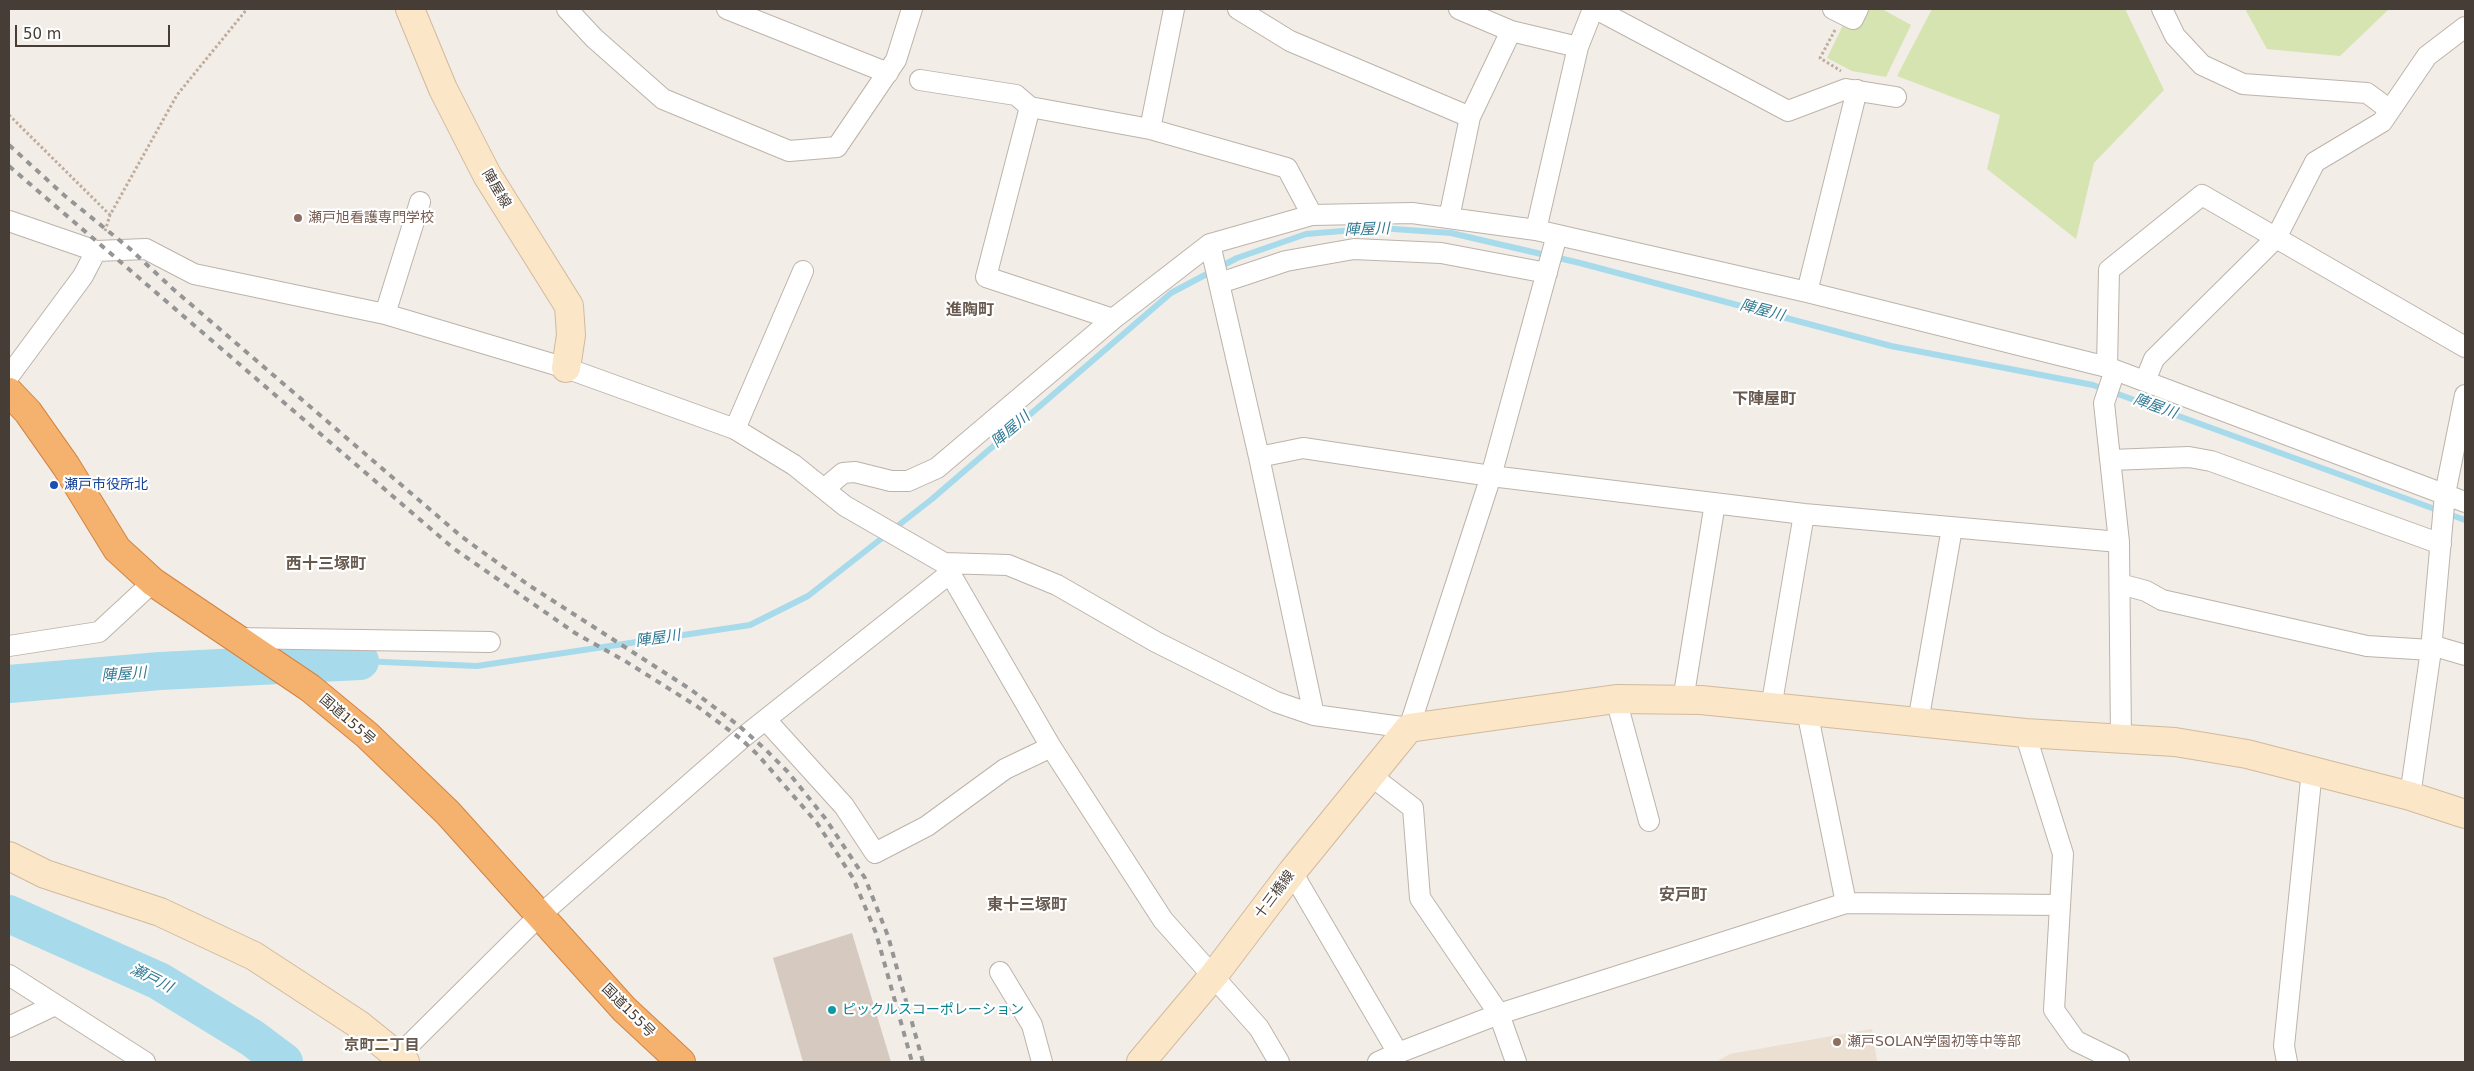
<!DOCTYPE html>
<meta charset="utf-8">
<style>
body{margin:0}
#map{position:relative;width:2474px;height:1071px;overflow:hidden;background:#f2ede7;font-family:"DejaVu Sans",sans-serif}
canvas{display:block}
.frame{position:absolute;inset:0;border:10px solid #453d36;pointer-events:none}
.scale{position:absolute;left:15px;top:25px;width:155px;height:22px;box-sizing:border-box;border:2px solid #453d36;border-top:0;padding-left:6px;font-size:15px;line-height:18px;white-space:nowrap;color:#453d36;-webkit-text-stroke:4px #fff;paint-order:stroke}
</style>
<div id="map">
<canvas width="2474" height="1071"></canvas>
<div class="frame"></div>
<div class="scale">50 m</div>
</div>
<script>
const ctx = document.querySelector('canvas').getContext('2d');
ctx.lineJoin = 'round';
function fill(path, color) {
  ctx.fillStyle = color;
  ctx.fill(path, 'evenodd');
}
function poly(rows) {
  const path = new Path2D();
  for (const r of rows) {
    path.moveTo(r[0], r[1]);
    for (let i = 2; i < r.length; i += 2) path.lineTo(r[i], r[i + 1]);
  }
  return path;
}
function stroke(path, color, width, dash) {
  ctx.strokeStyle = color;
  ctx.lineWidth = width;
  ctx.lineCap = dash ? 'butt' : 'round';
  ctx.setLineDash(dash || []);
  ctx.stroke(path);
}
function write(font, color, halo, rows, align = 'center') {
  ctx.font = font + ' "DejaVu Sans","Noto Sans JP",sans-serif';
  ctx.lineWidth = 4.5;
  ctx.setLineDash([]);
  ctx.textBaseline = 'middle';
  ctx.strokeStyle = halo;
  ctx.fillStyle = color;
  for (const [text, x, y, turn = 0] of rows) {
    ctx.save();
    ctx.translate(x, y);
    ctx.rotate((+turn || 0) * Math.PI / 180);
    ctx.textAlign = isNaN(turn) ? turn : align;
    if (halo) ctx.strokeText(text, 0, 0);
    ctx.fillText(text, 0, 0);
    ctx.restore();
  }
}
const education = poly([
 [1872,1029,1877,1062,1716,1062,1730,1054]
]);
const green = poly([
 [1864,9,1882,9,1911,25,1886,77,1852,71,1827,58,1845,21],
 [1932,9,2125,9,2164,90,2094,163,2076,239,1987,169,2000,115,1897,76],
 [2245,9,2389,9,2340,56,2267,49]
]);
const stream = poly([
 [360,661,477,666,750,625,808,596,932,499,1171,293,1237,258,1306,234,1379,228,1451,233,1580,263,1891,346,2093,385,2465,520]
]);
const river = poly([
 [9,684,160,671,360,661],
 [9,914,159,981,252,1038,284,1062]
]);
const building = poly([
 [852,933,891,1062,803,1062,773,958]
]);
const path = poly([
 [1835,30,1820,58,1841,71],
 [9,115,110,215],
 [105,231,110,215,177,95,247,9]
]);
const street = poly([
 [567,9,594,38,663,99,789,151,837,147,896,60,912,9],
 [727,9,888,73],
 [1174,9,1150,129,1287,168,1312,215],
 [1238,9,1290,41,1470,117],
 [1459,9,1511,31,1578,47],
 [1596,9,1788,111,1846,89,1896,97],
 [1833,9,1853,19,1858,9],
 [2162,9,2175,36,2202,65,2243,84,2367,93,2390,110],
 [920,80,1016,95,1030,107,1150,129],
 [1030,107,986,277,1113,319],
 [1449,218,1470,117,1511,31],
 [9,221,96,251,146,249,194,274,385,314,566,368,735,429,794,465,845,506,944,563,1008,565,1057,585,1156,642,1276,702,1314,715,1409,728,1491,476,1557,235],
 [1536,230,1578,47,1593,9],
 [1210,244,1259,457,1314,715],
 [1220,283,1286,261,1354,249,1441,253,1547,273],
 [1807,292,1857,90],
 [385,314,420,202],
 [2107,367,2109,270,2202,195,2465,347],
 [2115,370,2104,403,2119,542,2121,739],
 [9,376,83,276,96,251],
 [2145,381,2154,359,2276,238,2315,162,2382,122,2427,56,2465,27],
 [735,429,803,271],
 [1259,457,1303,448,1491,476,1804,514,2119,542],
 [2111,460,2189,457,2211,461,2441,544],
 [824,489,843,473,855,472,891,481,908,481,937,468,1113,319,1210,244,1312,215,1412,213,1536,230,1807,292,2107,367,2465,502],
 [944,563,1051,747,1163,920,1259,1028,1279,1062],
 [2120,584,2146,591,2162,600,2367,646,2431,650],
 [234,638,490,642],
 [2431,645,2465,655],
 [9,646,99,632,153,582],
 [1616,699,1649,821],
 [1683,700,1715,503],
 [1771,708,1804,514],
 [1807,711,1846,903],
 [766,720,844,806,875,853,927,826,1005,769,1051,747],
 [1918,722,1952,528],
 [2025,733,2063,854,2054,1010,2076,1041,2119,1062],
 [1370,775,1413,808,1420,898,1499,1014,1516,1062],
 [2410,796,2431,650,2445,494,2465,395],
 [1292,872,1398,1053,1499,1014,1846,903,2059,905],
 [1000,972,1032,1025,1042,1062],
 [9,975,145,1062],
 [9,1027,55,1005],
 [392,1062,539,916,741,739,949,574],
 [1378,1062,1398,1053],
 [2287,1062,2284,1046,2312,770]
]);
const secondary = poly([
 [410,9,443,89,487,175,569,306,571,335,566,368],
 [9,856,45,874,160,912,254,956,358,1024,405,1062],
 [1141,1062,1214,975,1292,872,1409,728,1616,699,1701,700,2025,733,2175,742,2247,754,2410,796,2465,814]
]);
const highway = poly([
 [9,392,28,412,66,466,117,549,153,582,310,688,367,735,448,813,624,1009,681,1062]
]);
const rail = poly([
 [9,145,65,196,129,248,173,289,462,537,530,586,690,689,738,725,766,750,788,772,825,818,865,878,888,936,923,1062],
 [9,166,453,548,575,633,625,661,698,707,741,739,758,755,817,823,853,878,876,933,912,1062]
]);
const markers = [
 [298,218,5,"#8d6e63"],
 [54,485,5,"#1a4fb4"],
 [832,1010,5,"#0f9aa8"],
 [1837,1042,5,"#8d6e63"]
];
const streetNames = [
 ["陣屋線",496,189,59],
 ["国道155号",347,720,41],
 ["十三橋線",1275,895,-53],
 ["国道155号",628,1011,45]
];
const educationNames = [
 ["瀬戸旭看護専門学校",308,218],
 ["瀬戸SOLAN学園初等中等部",1847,1042]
];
const transitNames = [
 ["瀬戸市役所北",64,485]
];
const cultureNames = [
 ["ピックルスコーポレーション",842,1010]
];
const waterNames = [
 ["陣屋川",1367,230,-2],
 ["陣屋川",1762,311,15],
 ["陣屋川",2155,407,20],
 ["陣屋川",1011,430,-41],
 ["陣屋川",658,639,-8],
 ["陣屋川",124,675,-4],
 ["瀬戸川",151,979,27]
];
const neighbourhoodNames = [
 ["京町二丁目",382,1046]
];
const quarterNames = [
 ["進陶町",970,311],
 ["下陣屋町",1764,400],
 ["西十三塚町",326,565],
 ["安戸町",1683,896],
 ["東十三塚町",1027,906]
];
fill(education, '#eadfd1');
fill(green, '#d6e4b2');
stroke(stream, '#a7dbeb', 6);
stroke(river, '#a7dbeb', 38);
fill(building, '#d6cac0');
stroke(street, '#bdb3aa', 22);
stroke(secondary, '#d2ba9c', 30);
stroke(highway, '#d38440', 30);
stroke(path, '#beac9c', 3, [2.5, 2.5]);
stroke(street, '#fff', 20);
stroke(secondary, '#fbe6c8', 28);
stroke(highway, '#f5b26f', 28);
stroke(rail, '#959595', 4, [6, 6]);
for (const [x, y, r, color] of markers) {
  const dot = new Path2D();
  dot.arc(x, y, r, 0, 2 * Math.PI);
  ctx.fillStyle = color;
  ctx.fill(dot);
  stroke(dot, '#fff', 2);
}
write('14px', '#453d36', '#fff', streetNames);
write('14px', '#785e54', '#fff', educationNames, 'left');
write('14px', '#164399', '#fff', transitNames, 'left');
write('14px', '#0d838f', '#fff', cultureNames, 'left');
write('italic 15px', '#307a93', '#fff', waterNames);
write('bold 15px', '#67594e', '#fff', neighbourhoodNames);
write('bold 16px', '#67594e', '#fff', quarterNames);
</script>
